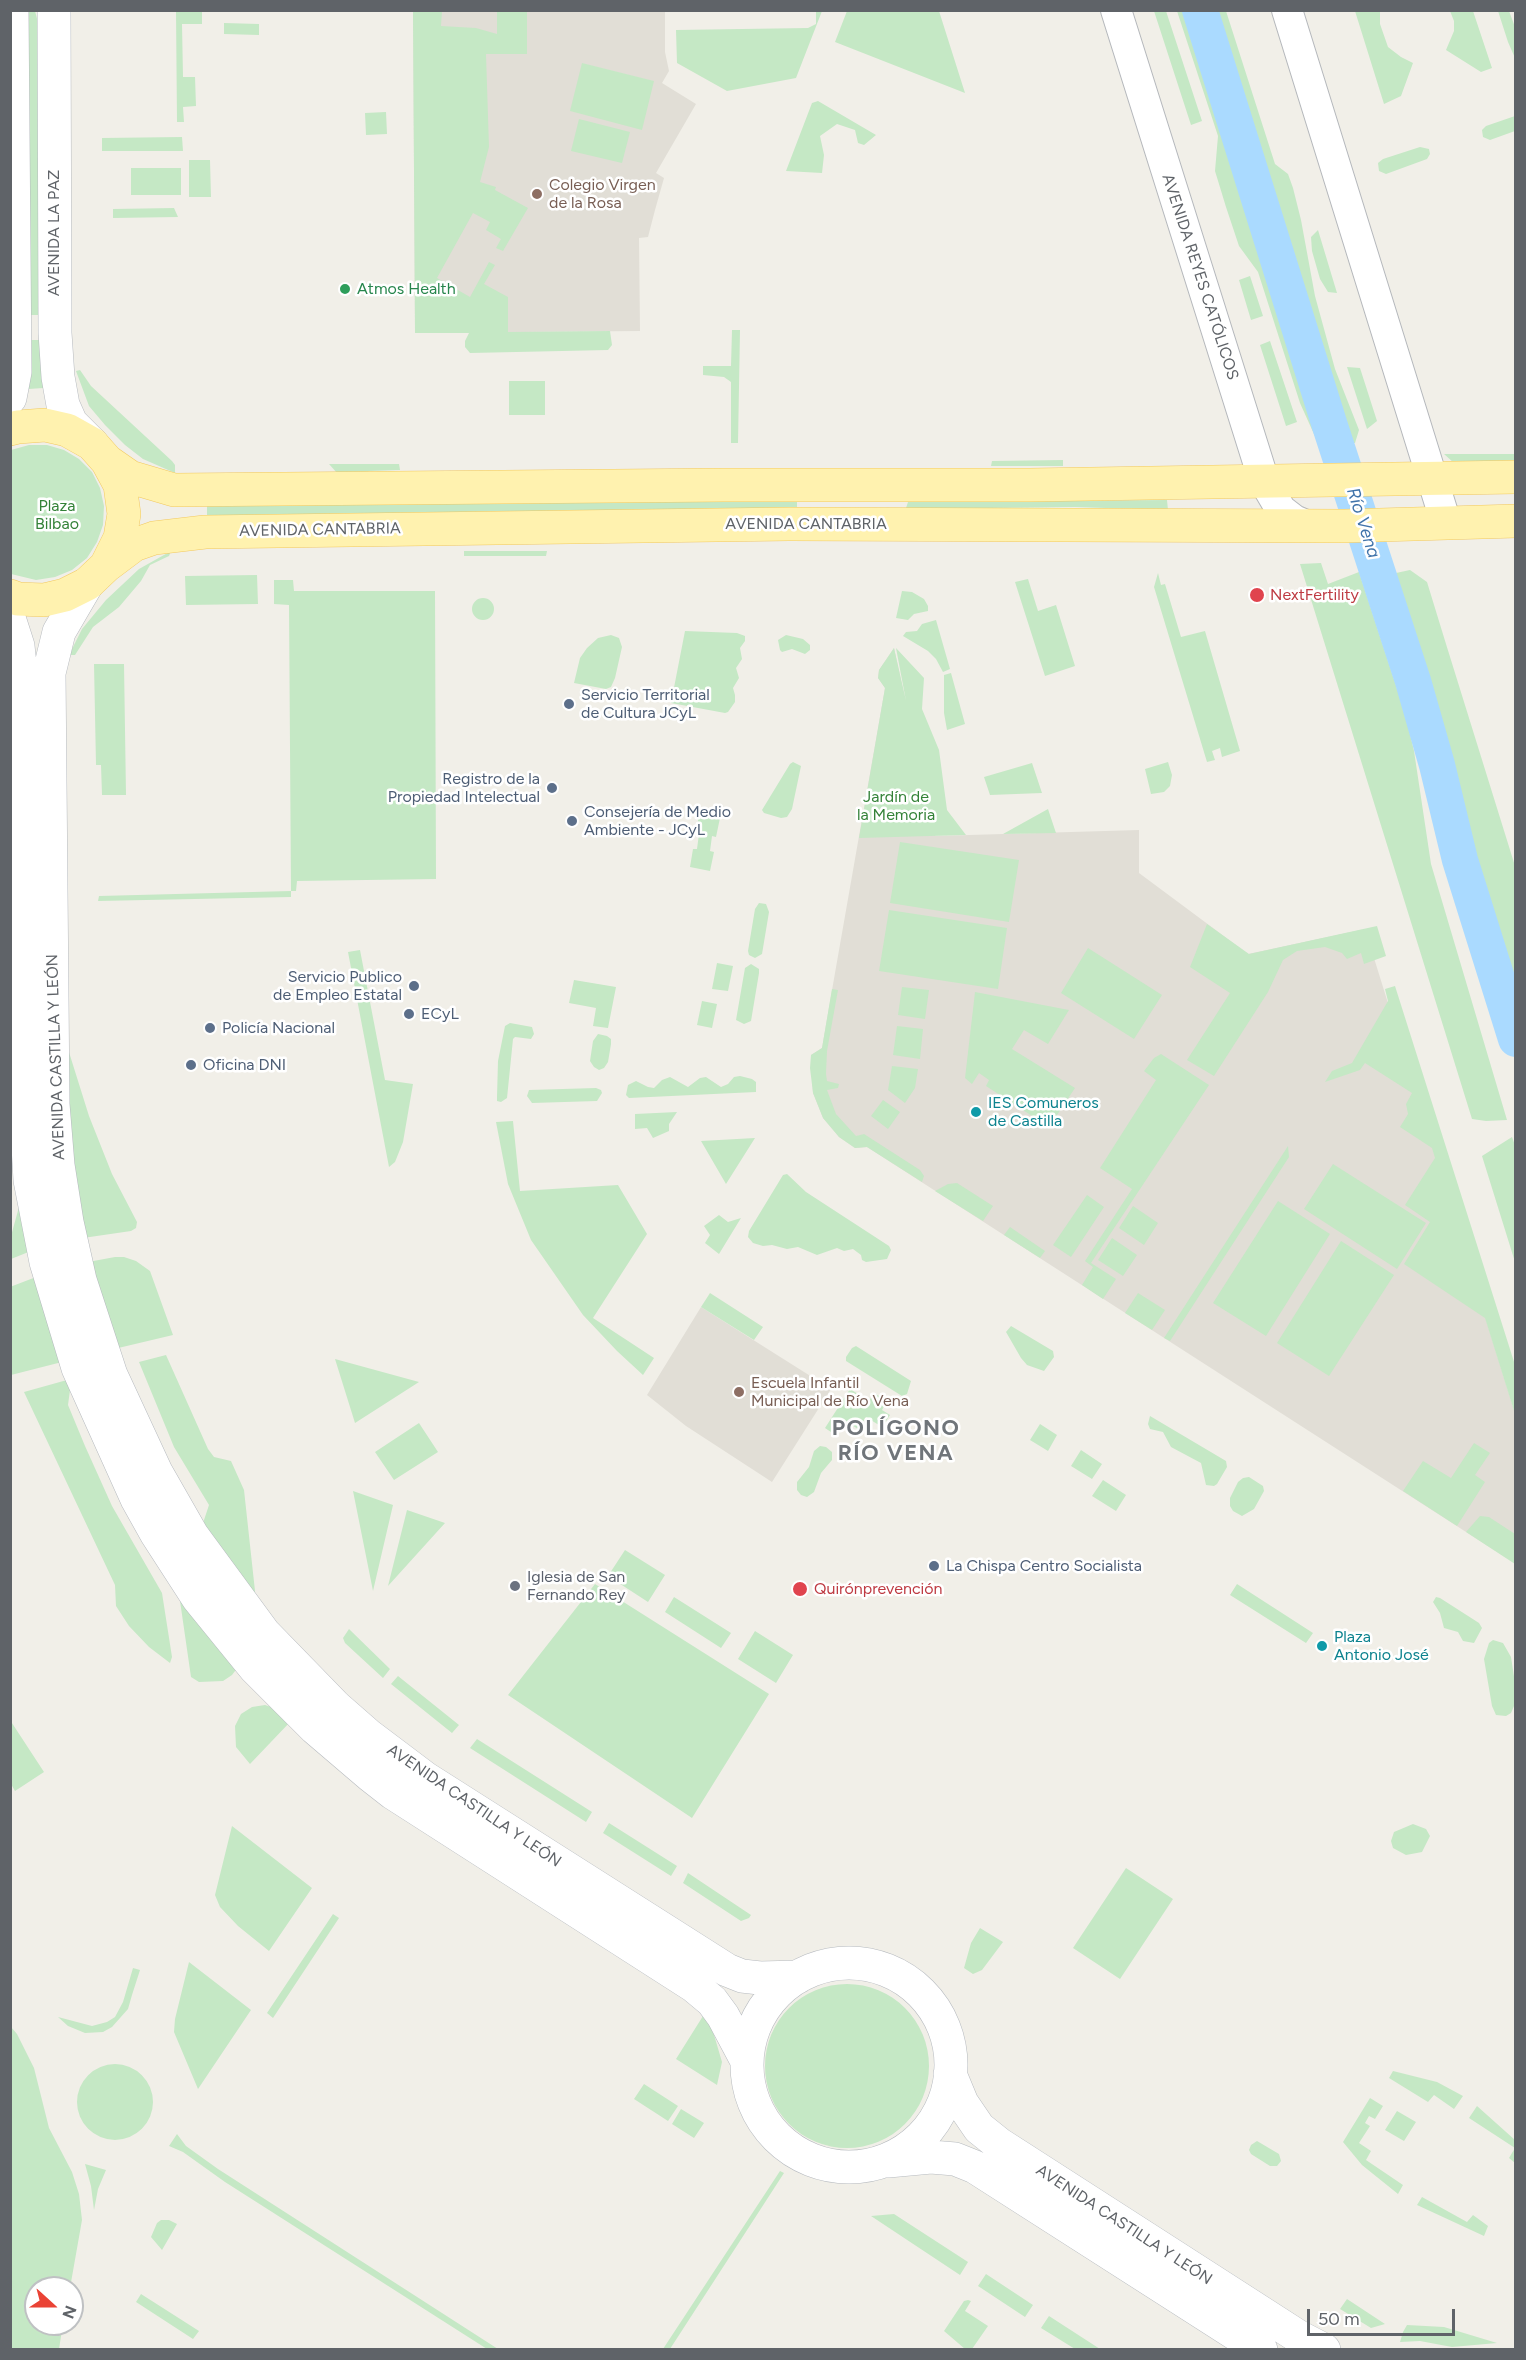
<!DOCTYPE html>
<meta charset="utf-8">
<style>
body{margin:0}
#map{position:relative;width:1526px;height:2360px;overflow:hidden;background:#f1efe8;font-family:Figtree,sans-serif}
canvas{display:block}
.frame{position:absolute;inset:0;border:12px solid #5f6368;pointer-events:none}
.north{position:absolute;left:24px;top:2276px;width:60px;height:60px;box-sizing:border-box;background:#fff;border:2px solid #bfc1c3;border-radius:50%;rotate:111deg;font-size:16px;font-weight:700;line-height:24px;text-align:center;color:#5f6368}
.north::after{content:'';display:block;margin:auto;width:21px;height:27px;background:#ea4335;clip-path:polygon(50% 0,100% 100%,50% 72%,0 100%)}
.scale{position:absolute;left:1307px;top:2309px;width:148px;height:27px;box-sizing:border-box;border:3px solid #5f6368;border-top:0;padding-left:8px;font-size:18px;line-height:21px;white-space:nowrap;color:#5f6368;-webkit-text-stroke:4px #fff;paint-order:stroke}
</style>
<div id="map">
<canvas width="1526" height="2360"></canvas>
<div class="frame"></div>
<div class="north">N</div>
<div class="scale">50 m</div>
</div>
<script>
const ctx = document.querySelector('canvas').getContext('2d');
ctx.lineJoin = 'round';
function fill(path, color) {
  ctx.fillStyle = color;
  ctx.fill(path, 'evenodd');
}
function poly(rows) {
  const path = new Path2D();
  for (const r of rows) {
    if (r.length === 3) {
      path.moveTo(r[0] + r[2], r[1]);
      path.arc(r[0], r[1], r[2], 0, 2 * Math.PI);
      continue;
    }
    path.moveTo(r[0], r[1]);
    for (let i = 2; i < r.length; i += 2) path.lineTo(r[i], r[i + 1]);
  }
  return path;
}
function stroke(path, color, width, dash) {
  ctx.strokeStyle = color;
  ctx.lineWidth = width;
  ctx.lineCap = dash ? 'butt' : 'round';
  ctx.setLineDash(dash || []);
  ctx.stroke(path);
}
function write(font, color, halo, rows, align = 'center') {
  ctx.font = font + ' Figtree,sans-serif';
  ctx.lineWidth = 5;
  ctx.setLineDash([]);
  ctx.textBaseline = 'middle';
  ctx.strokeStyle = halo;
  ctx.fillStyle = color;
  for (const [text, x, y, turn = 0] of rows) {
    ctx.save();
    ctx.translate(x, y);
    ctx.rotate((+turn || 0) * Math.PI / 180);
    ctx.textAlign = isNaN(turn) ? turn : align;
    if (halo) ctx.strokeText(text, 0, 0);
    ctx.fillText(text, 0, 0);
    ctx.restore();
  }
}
const education = poly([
 [413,11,665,11,665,52,669,71,662,83,696,104,656,173,664,178,655,210,648,237,639,238,640,331,415,333],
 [894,648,935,836,1139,830,1139,873,1248,954,1365,929,1515,1413,1515,1553,1505,1557,867,1147,855,1148,839,1137,823,1118,813,1093,811,1055,822,1048,835,973,885,688,878,678,879,670],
 [701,1307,831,1389,772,1482,686,1426,647,1395]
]);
const green = poly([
 [24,11,35,11,40,30,42,315,28,315],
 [176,11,202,11,202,24,182,24,183,77,195,77,196,106,183,107,184,122,177,122],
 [413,11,442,11,441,26,476,28,497,34,497,11,527,11,527,54,486,54,489,147,480,182,496,187,495,190,528,208,503,251,496,248,501,239,486,230,490,222,473,213,437,278,470,297,489,262,495,265,484,284,508,297,508,332,610,331,612,345,608,350,470,353,465,347,465,341,469,333,415,333],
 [816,11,822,11,796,78,727,91,677,63,676,30,808,28,816,24],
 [847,11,939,11,965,93,835,42],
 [1154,11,1166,11,1202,121,1191,125],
 [1177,11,1226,11,1275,164,1288,174,1293,188,1301,220,1315,296,1335,369,1359,430,1355,443,1318,443,1300,403,1258,272,1239,246,1226,207,1215,171,1218,136],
 [1355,11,1380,11,1380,24,1388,47,1401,57,1413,63,1401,96,1384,104],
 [1450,11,1473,11,1492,68,1481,72,1446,50,1454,31,1454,21],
 [1498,11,1509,11,1515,27,1515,58,1508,42],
 [224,23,259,24,259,35,224,34],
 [582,63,654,81,642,130,570,111],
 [818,101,876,135,864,145,858,143,855,130,837,124,820,136,824,155,822,173,786,171,812,103],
 [386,112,387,134,366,135,365,113],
 [1515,116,1515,131,1490,140,1483,137,1482,130,1486,126],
 [579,119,630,132,622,163,571,151],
 [182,137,183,151,102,151,102,138],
 [1420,147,1429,149,1430,154,1427,159,1386,174,1379,171,1378,163,1383,159],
 [189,160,210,160,211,197,189,197],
 [131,168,181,168,181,195,131,195],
 [174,208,178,217,113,218,113,209],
 [1318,230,1337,293,1328,292,1320,279,1312,251,1311,237],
 [1250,276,1263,316,1251,320,1239,280],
 [732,330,740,330,738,443,731,443,731,382,724,377,703,375,703,366,731,366],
 [28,340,42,340,43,388,29,389],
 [1270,341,1297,422,1286,426,1260,345],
 [1347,367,1360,368,1377,421,1367,429],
 [80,370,91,386,172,461,175,465,175,473,143,459,125,445,105,425,89,406,76,371],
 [509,381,545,381,545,415,509,415],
 [29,445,47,445,64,450,79,459,92,472,100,488,104,506,103,525,97,542,87,558,72,570,55,577,36,580,11,574,11,450],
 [1444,454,1515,454,1515,465,1454,463],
 [1063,460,1063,466,991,466,992,461],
 [329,464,399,464,400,470,369,471,365,478,337,473],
 [797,499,797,510,207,516,207,506],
 [1167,500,1168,510,1075,507,908,509,906,508,908,502],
 [171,551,169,556,150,565,141,581,119,607,93,627,75,655,69,655,82,629,106,600,139,569],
 [464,551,547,551,546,556,464,556],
 [1383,561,1392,561,1396,573,1410,570,1427,582,1446,644,1515,866,1515,987],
 [1321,563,1328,584,1359,572,1405,713,1414,751,1431,864,1507,1120,1486,1121,1472,1119,1300,564],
 [1158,573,1161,585,1165,584,1181,637,1205,631,1240,751,1222,757,1220,748,1212,751,1215,760,1207,762,1154,587],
 [257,575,258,604,186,605,185,576],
 [1028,579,1038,611,1056,605,1075,666,1045,676,1015,582],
 [274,580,293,580,294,591,435,591,436,879,297,881,296,891,291,891,291,897,98,901,99,896,291,891,289,605,274,604],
 [902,591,912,592,924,599,928,606,928,611,914,614,908,620,896,618],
 [483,609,11],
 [936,620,950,669,943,672,936,659,928,651,903,636,906,632,917,631,922,624],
 [685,631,737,633,745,636,745,641,740,648,742,659,736,668,739,678,733,688,735,695,735,702,728,712,725,713,671,703],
 [611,635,619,638,622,647,615,678,611,687,606,689,574,683,580,658,587,648,598,638],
 [786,635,803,639,810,645,810,650,805,654,792,649,782,652,780,650,778,640],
 [894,648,906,701,896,648,924,678,922,709,939,750,947,810,966,835,859,838,885,688,878,678,879,670],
 [94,664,124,664,126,795,102,795,101,765,96,765],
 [951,673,965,724,947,730,944,713,944,675],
 [793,762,801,766,792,809,787,817,781,818,764,813,762,810,790,764],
 [1168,762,1172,775,1170,786,1164,792,1151,794,1145,769],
 [1032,763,1042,793,990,795,984,777],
 [1048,809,1056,833,1003,834],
 [699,814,720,818,716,837,712,836,710,851,714,852,710,871,690,867,693,849,697,849,699,834,696,833],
 [900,842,1019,860,1009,922,890,903],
 [759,903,766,904,769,912,762,954,755,958,749,955,748,951,755,909],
 [889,910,1007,928,998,989,879,971],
 [1207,924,1249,954,1377,926,1386,956,1364,964,1361,953,1347,959,1342,953,1325,947,1297,951,1283,960,1268,992,1214,1076,1187,1060,1230,993,1190,967],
 [1088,948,1162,995,1134,1039,1061,993],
 [360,950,385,1080,413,1084,403,1142,395,1162,389,1167,348,952],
 [717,963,733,966,728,991,712,989],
 [751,964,759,969,759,973,751,1021,744,1024,736,1020,745,968],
 [574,980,616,987,608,1028,593,1026,596,1008,569,1003],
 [1395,986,1515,1365,1515,1414,1485,1318,1404,1264,1430,1222,1405,1205,1435,1158,1432,1148,1400,1127,1408,1114,1406,1104,1412,1093,1365,1063,1360,1070,1325,1082,1332,1071,1352,1063,1388,1001,1385,989],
 [902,987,929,990,925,1019,898,1015],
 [832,989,838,990,827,1051,826,1074,827,1081,839,1084,838,1088,827,1090,836,1114,856,1136,864,1134,920,1170,924,1176,922,1182,867,1147,855,1148,839,1137,823,1118,813,1093,810,1068,811,1055,822,1048],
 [975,992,1069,1010,1048,1044,1024,1030,1012,1049,1075,1088,1049,1127,986,1086,989,1080,979,1073,972,1084,965,1078],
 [702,1001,717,1004,712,1028,697,1025],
 [510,1023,532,1027,534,1034,531,1039,515,1037,513,1039,507,1098,501,1102,497,1101,497,1097,498,1061,505,1026],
 [897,1026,923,1029,920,1059,893,1055],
 [598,1034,607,1036,611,1039,611,1044,608,1062,604,1068,599,1070,594,1067,590,1061,593,1041],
 [68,1049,89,1116,112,1174,137,1222,136,1228,131,1231,83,1238,67,1118],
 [1161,1054,1209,1085,1091,1263,1116,1279,1103,1299,1082,1285,1093,1267,1085,1261,1132,1189,1100,1168,1156,1080,1144,1071,1154,1058],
 [892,1066,918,1069,915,1088,905,1103,888,1090],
 [740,1076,752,1079,756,1082,756,1092,629,1098,626,1095,628,1085,636,1081,648,1087,654,1088,662,1080,670,1077,688,1087,700,1078,706,1077,721,1087,728,1084,734,1077],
 [596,1088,601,1090,602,1093,597,1101,532,1103,527,1096,529,1090],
 [883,1100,900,1112,888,1129,871,1116],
 [677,1112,669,1124,669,1131,653,1138,647,1128,635,1129,635,1114],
 [513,1121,520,1191,618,1185,647,1234,593,1318,654,1358,643,1375,617,1351,583,1315,531,1240,508,1184,496,1122],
 [1512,1137,1516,1148,1515,1262,1482,1156],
 [755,1138,726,1184,701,1141],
 [1288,1146,1289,1157,1170,1341,1164,1338],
 [1333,1164,1426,1223,1397,1269,1304,1209],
 [787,1174,806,1192,889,1246,891,1250,887,1259,866,1262,862,1260,861,1255,853,1249,844,1251,837,1248,817,1255,798,1247,787,1249,772,1245,763,1246,753,1243,748,1237,749,1231,783,1175],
 [957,1183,993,1206,983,1221,935,1191,948,1184],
 [1087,1195,1104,1207,1071,1257,1053,1245],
 [22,1196,31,1251,11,1259,11,1236],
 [1278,1201,1330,1234,1266,1336,1213,1303],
 [1133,1206,1158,1223,1144,1245,1119,1228],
 [719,1215,728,1222,741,1218,719,1254,705,1243,710,1235,704,1226],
 [1010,1227,1045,1251,1040,1258,1004,1235],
 [1112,1238,1137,1255,1123,1276,1098,1260],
 [1341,1241,1394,1275,1329,1376,1277,1343],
 [115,1257,124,1257,136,1261,150,1271,173,1335,114,1349,88,1262],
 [36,1277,62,1362,11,1375,10,1287],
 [710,1293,763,1327,754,1340,701,1307],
 [1138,1293,1165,1310,1152,1330,1125,1313],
 [1011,1326,1053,1351,1054,1357,1044,1371,1027,1365,1021,1358,1006,1332],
 [856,1346,911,1381,907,1394,902,1396,846,1361,846,1357,852,1348],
 [166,1355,208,1449,214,1457,231,1461,244,1490,255,1591,254,1599,202,1526,209,1505,174,1447,139,1362],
 [335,1359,419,1382,355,1423],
 [67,1380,70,1390,68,1405,85,1446,112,1506,162,1593,172,1657,170,1663,149,1647,129,1626,116,1606,115,1585,24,1392],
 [850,1389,869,1401,874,1393,887,1401,882,1410,890,1415,882,1427,866,1417,858,1429,844,1420,834,1434,825,1428],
 [1150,1416,1226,1461,1227,1467,1217,1484,1214,1486,1206,1485,1201,1463,1171,1447,1163,1432,1150,1429,1148,1424],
 [419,1423,438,1452,394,1480,375,1452],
 [1040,1424,1057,1435,1048,1451,1030,1440],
 [1474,1443,1490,1453,1475,1475,1485,1482,1457,1526,1403,1491,1423,1461,1451,1478],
 [820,1446,826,1447,832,1452,832,1460,821,1473,814,1492,807,1497,801,1495,797,1490,797,1482,809,1467,814,1451],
 [1081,1450,1102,1464,1092,1479,1071,1466],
 [1249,1477,1263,1486,1264,1491,1254,1509,1242,1516,1233,1511,1230,1506,1230,1498,1238,1482,1243,1478],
 [1103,1480,1126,1495,1116,1511,1092,1496],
 [353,1491,393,1505,373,1591],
 [407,1510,445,1523,388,1586],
 [1480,1516,1489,1517,1515,1534,1515,1564,1466,1532],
 [625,1550,665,1575,648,1602,608,1576],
 [595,1584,769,1694,692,1818,508,1695],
 [1237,1584,1313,1633,1306,1643,1230,1595],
 [179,1594,238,1667,232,1675,223,1681,199,1682,191,1677],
 [674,1597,731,1633,721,1648,665,1612],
 [1436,1597,1440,1598,1479,1623,1482,1628,1474,1643,1463,1641,1458,1632,1444,1628,1440,1613,1433,1602],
 [349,1629,390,1669,383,1678,345,1643,343,1638],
 [755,1631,793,1655,776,1683,738,1659],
 [1493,1640,1503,1643,1511,1657,1515,1683,1514,1706,1511,1713,1506,1716,1496,1715,1492,1706,1484,1659,1489,1643],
 [398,1676,459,1725,452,1733,391,1684],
 [265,1705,277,1709,291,1721,250,1764,236,1747,235,1726,241,1714,252,1707],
 [10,1720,44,1772,15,1791,11,1784],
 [477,1739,592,1812,586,1822,470,1748],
 [609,1823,677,1866,671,1876,603,1833],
 [1413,1824,1426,1829,1430,1836,1422,1852,1406,1855,1393,1848,1391,1841,1394,1832],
 [232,1826,312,1888,269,1951,238,1926,220,1907,215,1895],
 [1126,1868,1173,1899,1120,1979,1073,1948],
 [688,1873,751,1915,749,1918,741,1921,683,1883],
 [333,1914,339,1918,273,2018,267,2013],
 [980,1928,1003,1942,982,1970,973,1974,964,1968,971,1943],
 [189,1962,251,2010,198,2089,174,2032,175,2019],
 [133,1968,140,1970,132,1995,128,2009,112,2027,103,2032,85,2033,68,2026,58,2017,92,2026,107,2022,115,2017,123,2002],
 [847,2066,82],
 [703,2016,712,2028,722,2062,717,2085,676,2059],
 [11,2027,17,2034,34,2068,49,2128,72,2172,79,2194,82,2220,70,2288,36,2288,36,2324,63,2324,59,2349,11,2349],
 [115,2102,38],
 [1393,2071,1437,2082,1463,2096,1454,2109,1434,2095,1428,2102,1389,2078],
 [644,2084,678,2106,668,2121,634,2099],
 [1370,2098,1383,2106,1375,2119,1369,2116,1365,2123,1370,2126,1359,2143,1371,2151,1366,2160,1403,2185,1398,2194,1362,2165,1343,2142],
 [1477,2106,1515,2140,1515,2163,1509,2158,1515,2148,1469,2118],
 [681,2109,704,2123,694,2138,672,2124],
 [1397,2111,1416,2122,1404,2141,1385,2130],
 [177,2134,186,2146,218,2169,498,2349,487,2349,225,2182,183,2152,169,2146],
 [1257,2141,1279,2154,1281,2161,1277,2166,1270,2166,1251,2154,1249,2150,1251,2145],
 [85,2164,106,2170,98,2189,94,2210,91,2186],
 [780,2171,784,2173,670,2349,663,2349],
 [1422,2197,1467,2222,1473,2215,1488,2226,1484,2236,1417,2205],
 [894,2214,968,2262,960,2275,871,2216],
 [161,2220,169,2220,177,2224,162,2250,151,2237,157,2223],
 [986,2274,1033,2305,1025,2317,978,2286],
 [141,2294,199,2331,193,2339,136,2302],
 [1347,2299,1385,2324,1371,2328,1340,2309],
 [968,2300,971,2301,965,2311,988,2326,972,2349,965,2349,944,2331,964,2301],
 [1049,2316,1100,2349,1075,2349,1041,2328],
 [1407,2325,1444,2327,1497,2343,1452,2347,1420,2341,1400,2342,1403,2332]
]);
const river = poly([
 [1200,10,1329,423,1413,681,1437,765,1460,860,1516,1039]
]);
const tertiary = poly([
 [1116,10,1264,481,1281,510,1294,520,1308,526],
 [1287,10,1446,523]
]);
const secondary = poly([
 [54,10,55,333,58,377,63,405,71,423,92,444],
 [10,398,15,372,12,10],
 [87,584,59,632,49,673,53,1104,58,1165,67,1222,80,1280,111,1375,156,1472,192,1535,264,1633,336,1707,368,1735,425,1778,727,1970,742,1976,760,1978,798,1977],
 [10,621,18,646,21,674,24,1080,30,1180,46,1262,78,1368,137,1499,156,1533,198,1598,255,1668,315,1728,370,1775,393,1793,694,1986,712,2001,723,2016,747,2061],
 [849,2065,102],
 [950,2074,962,2103,979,2128,999,2144,1299,2337,1324,2350],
 [888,2161,931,2157,955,2159,975,2167,1261,2350]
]);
const primary = poly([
 [10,429,18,427,45,425,67,430,92,444,107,461,120,485,124,514,120,538,106,566,87,584,65,595,44,600,18,599,10,596],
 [107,461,130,477,174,490,723,485,1030,485,1516,477],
 [106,566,134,545,154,538,205,532,789,524,1345,526,1516,521]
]);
const markers = [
 [537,194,6,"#8d6e63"],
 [345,289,6,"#2e9e5b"],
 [1257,595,8,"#e0444e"],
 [569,704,6,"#5c6f8a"],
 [552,788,6,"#5c6f8a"],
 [572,821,6,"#5c6f8a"],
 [414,986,6,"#5c6f8a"],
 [409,1014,6,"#5c6f8a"],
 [210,1028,6,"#5c6f8a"],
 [191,1065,6,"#5c6f8a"],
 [976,1112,6,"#0f9aa8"],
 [739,1392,6,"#8d6e63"],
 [934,1566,6,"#5c6f8a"],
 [515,1586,6,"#6b7280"],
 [800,1589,8,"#e0444e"],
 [1322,1646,6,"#0f9aa8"]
];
const educationNames = [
 ["Colegio Virgen",549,185],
 ["de la Rosa",549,203],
 ["Escuela Infantil",751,1383],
 ["Municipal de Río Vena",751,1401]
];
const streetNames = [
 ["AVENIDA LA PAZ",54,233,-90],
 ["AVENIDA REYES CATÓLICOS",1200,277,72],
 ["AVENIDA CANTABRIA",806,524],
 ["AVENIDA CANTABRIA",320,530,-1],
 ["AVENIDA CASTILLA Y LEÓN",56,1057,-92],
 ["AVENIDA CASTILLA Y LEÓN",474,1806,34],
 ["AVENIDA CASTILLA Y LEÓN",1124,2225,33]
];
const leisureNames = [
 ["Atmos Health",357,289]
];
const parkNames = [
 ["Plaza",57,506],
 ["Bilbao",57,524],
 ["Jardín de",896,797],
 ["la Memoria",896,815]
];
const healthNames = [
 ["NextFertility",1270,595],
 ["Quirónprevención",814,1589]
];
const serviceNames = [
 ["Servicio Territorial",581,695],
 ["de Cultura JCyL",581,713],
 ["Registro de la",540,779,"right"],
 ["Propiedad Intelectual",540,797,"right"],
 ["Consejería de Medio",584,812],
 ["Ambiente - JCyL",584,830],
 ["Servicio Publico",402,977,"right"],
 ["de Empleo Estatal",402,995,"right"],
 ["ECyL",421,1014],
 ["Policía Nacional",222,1028],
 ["Oficina DNI",203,1065],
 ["La Chispa Centro Socialista",946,1566]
];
const cultureNames = [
 ["IES Comuneros",988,1103],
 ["de Castilla",988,1121],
 ["Plaza",1334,1637],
 ["Antonio José",1334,1655]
];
const worshipNames = [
 ["Iglesia de San",527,1577],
 ["Fernando Rey",527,1595]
];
const waterNames = [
 ["Río Vena",1363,523,72]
];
const districtNames = [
 ["POLÍGONO",896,1429],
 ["RÍO VENA",896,1454]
];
fill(education, '#e1ded6');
fill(green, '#c5e8c5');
stroke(river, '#aadaff', 36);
stroke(tertiary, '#b5b8bc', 32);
stroke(secondary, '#b6babf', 34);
stroke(primary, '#f2c960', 34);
stroke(tertiary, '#fff', 30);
stroke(secondary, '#fff', 33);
stroke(primary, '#fff2af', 33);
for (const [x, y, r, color] of markers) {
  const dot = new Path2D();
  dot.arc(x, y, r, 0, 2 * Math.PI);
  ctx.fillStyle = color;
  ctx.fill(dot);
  stroke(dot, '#fff', 2);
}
write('16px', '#785e54', '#fff', educationNames, 'left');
write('16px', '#5f6368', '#fff', streetNames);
write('16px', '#27864d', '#fff', leisureNames, 'left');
write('16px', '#348238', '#fff', parkNames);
write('16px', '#be3a42', '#fff', healthNames, 'left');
write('16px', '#4e5e75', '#fff', serviceNames, 'left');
write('16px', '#0d838f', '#fff', cultureNames, 'left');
write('16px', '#5b616d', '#fff', worshipNames, 'left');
write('italic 18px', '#4174aa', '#fff', waterNames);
ctx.letterSpacing = '1.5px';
write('bold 22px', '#70757a', '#fff', districtNames);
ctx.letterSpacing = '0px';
</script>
